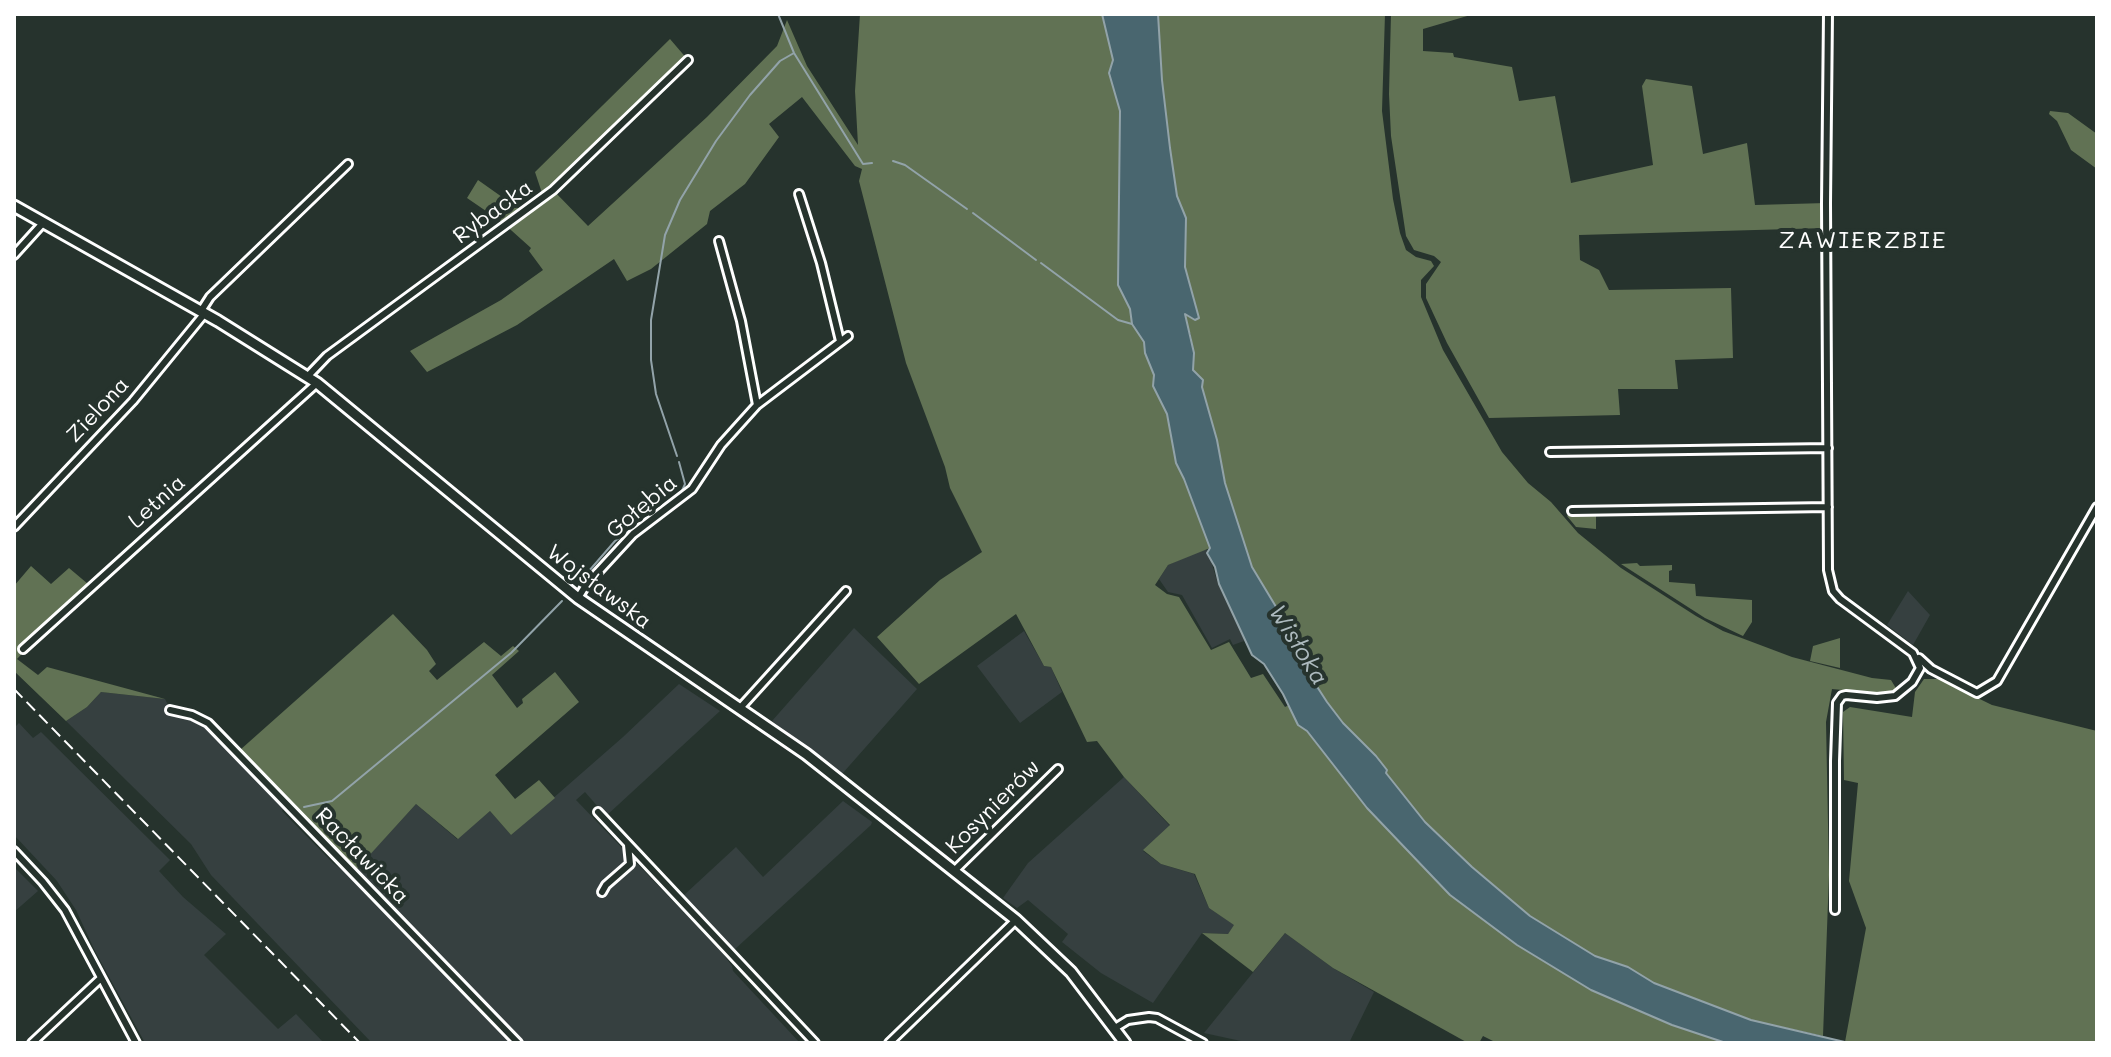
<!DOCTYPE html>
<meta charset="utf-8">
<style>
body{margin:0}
#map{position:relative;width:2111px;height:1057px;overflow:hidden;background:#26332d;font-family:Mali,sans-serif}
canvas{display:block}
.frame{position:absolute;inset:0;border:16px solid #fff;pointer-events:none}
</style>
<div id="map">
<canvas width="2111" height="1057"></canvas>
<div class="frame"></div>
</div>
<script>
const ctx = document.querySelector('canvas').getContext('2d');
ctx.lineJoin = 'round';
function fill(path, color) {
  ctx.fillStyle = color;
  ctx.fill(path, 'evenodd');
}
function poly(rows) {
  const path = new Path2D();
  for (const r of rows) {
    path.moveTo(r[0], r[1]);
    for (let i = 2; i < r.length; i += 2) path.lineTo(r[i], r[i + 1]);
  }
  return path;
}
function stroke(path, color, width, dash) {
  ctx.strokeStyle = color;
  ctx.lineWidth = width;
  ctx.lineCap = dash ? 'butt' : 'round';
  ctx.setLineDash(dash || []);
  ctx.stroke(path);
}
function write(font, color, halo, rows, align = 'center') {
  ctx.font = font + ' Mali,sans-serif';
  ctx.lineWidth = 8;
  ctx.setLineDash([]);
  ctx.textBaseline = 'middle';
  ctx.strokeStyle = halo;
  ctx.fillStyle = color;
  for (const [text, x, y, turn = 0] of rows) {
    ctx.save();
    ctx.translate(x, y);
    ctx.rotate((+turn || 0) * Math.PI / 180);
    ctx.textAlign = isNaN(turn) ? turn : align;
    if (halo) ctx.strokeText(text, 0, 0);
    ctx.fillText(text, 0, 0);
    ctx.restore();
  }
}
const built = poly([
 [1204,549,1208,551,1218,584,1243,635,1244,641,1233,645,1230,639,1212,648,1182,595,1168,592,1159,579,1168,565],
 [1908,591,1930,615,1913,645,1887,625],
 [854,628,917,689,842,774,772,721],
 [1024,631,1044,666,1051,667,1062,692,1020,723,977,666],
 [679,684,720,711,606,816,585,792,576,800,721,951,732,966,733,971,800,1043,372,1043,211,875,191,844,66,721,87,707,101,692,165,699,172,713,204,725,284,807,282,811,333,863,350,876,416,804,457,839,490,811,511,835,623,737],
 [19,723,33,738,41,732,170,860,159,871,183,897,226,934,204,955,278,1029,296,1014,324,1043,145,1043,95,951,76,910,57,881,14,835,14,728],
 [1124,777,1170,826,1143,851,1161,864,1194,874,1209,908,1235,925,1228,934,1202,933,1153,1003,1101,973,1062,942,1068,934,1028,900,1017,908,1003,898,1028,863],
 [843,801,872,822,871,825,734,950,683,896,736,847,763,877],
 [14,867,38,891,14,912],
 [1285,933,1333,968,1374,992,1349,1043,1250,1043,1204,1033]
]);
const green = poly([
 [860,14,1102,14,1113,60,1109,73,1120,111,1118,285,1130,309,1132,324,1145,342,1145,353,1154,375,1153,386,1167,414,1176,463,1184,479,1210,548,1168,565,1155,585,1167,594,1179,597,1211,650,1229,642,1251,678,1263,674,1285,707,1289,705,1298,725,1307,730,1367,808,1450,895,1517,945,1591,990,1672,1025,1726,1043,1497,1043,1483,1036,1479,1043,1468,1043,1333,968,1285,933,1253,972,1202,933,1228,934,1234,925,1209,908,1195,874,1161,864,1143,850,1170,825,1124,777,1097,741,1087,742,1051,667,1044,666,1016,614,919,684,877,637,940,580,982,552,950,488,945,467,906,363,859,181,862,169,855,166,802,97,769,124,779,137,745,184,710,211,707,224,651,269,627,281,614,259,517,325,427,372,410,351,501,300,543,270,529,251,531,248,502,222,467,198,478,180,519,209,542,193,535,172,670,39,688,60,553,190,588,226,707,117,777,46,787,20,807,66,858,145,855,91],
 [1158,14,1385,14,1382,111,1393,199,1400,233,1406,250,1416,257,1431,261,1434,266,1421,280,1421,297,1443,350,1502,452,1528,483,1551,502,1578,533,1621,568,1696,616,1723,631,1792,657,1872,678,1891,680,1897,690,1885,694,1832,689,1826,722,1829,875,1823,1036,1751,1020,1654,983,1628,967,1595,956,1530,916,1472,867,1425,822,1386,773,1387,770,1376,756,1343,724,1327,702,1292,648,1284,620,1252,568,1225,483,1217,440,1202,386,1203,380,1193,370,1191,335,1186,324,1185,312,1196,308,1185,267,1186,218,1177,196,1170,148,1162,80],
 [1391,14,1474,14,1423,29,1423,51,1453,53,1454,57,1512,67,1519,101,1555,96,1571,183,1653,165,1642,86,1646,79,1692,86,1703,154,1747,143,1755,205,1826,203,1826,228,1579,235,1580,260,1599,270,1609,290,1731,288,1733,358,1675,360,1678,389,1618,389,1620,415,1489,418,1447,343,1426,298,1426,284,1441,262,1434,256,1414,250,1406,236,1391,136,1389,94],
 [2050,111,2068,113,2097,134,2097,169,2071,150,2057,121,2049,114],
 [1596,510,1596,529,1576,527,1567,516,1572,511],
 [1637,563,1640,566,1672,565,1672,570,1669,571,1669,582,1695,584,1696,596,1752,600,1752,622,1743,636,1705,618,1621,564],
 [31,566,51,584,69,568,88,584,17,659,38,675,47,667,165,699,101,692,87,707,66,721,14,671,14,586],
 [393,614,427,650,436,664,429,671,437,680,484,642,501,656,513,646,519,651,492,675,517,708,523,703,522,699,555,672,579,702,495,775,515,799,539,780,555,798,511,835,490,811,458,839,416,804,356,870,240,750],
 [1840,638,1840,668,1810,661,1813,646],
 [1924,679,1939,679,1992,705,2097,731,2097,1043,1845,1042,1866,928,1849,881,1858,783,1844,780,1843,712,1850,707,1912,717,1915,692]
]);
const water = poly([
 [1102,14,1158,14,1162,80,1170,148,1177,196,1186,218,1185,267,1199,318,1195,320,1185,314,1194,353,1193,370,1203,380,1202,387,1217,440,1225,483,1252,567,1284,620,1292,648,1327,702,1343,723,1376,756,1387,770,1386,773,1425,822,1472,867,1530,916,1595,956,1628,967,1654,983,1751,1020,1849,1043,1726,1043,1672,1025,1591,990,1517,945,1450,895,1367,808,1307,731,1298,725,1283,694,1264,664,1252,655,1219,584,1215,567,1207,553,1210,548,1184,479,1176,463,1167,414,1153,386,1154,375,1145,353,1144,342,1132,324,1130,309,1118,285,1120,111,1109,73,1113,60,1102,14]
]);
const stream = poly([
 [778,14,794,53,863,164,872,163],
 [893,161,905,165,967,209],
 [973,213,1036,260],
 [1041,263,1118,320,1132,324],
 [677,456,656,394,651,360,651,320,665,235,680,200,716,141,750,95,780,61,794,53],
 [582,579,615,541,681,493,685,484,679,462],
 [304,807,332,801,511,653,562,601]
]);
const street = poly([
 [1828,14,1826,203,1828,570,1833,591,1840,599,1913,653,1920,668,1912,682,1895,696,1877,698,1846,695,1842,696,1837,703,1835,761,1835,910],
 [799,194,821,263,840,341],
 [719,241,741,321,757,405],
 [14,255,43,223],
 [201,311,210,297,348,164],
 [307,377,327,356,553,190,688,60],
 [1550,452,1828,448],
 [1572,511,1828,507],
 [14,527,133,401,205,313],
 [578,598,586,585,633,534,692,489,721,445,757,405,848,336],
 [23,649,317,383],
 [1919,658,1931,669,1977,693,1997,681,2097,507],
 [741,707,846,591],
 [170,710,192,715,208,723,518,1043],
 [598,812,815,1043],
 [14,851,43,882,65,910,136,1043],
 [954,871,1058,769],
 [602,892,606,885,630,864,628,845],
 [1115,1028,1128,1020,1149,1017,1157,1018,1203,1043],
 [32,1043,101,978],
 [889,1043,1016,920]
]);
const secondary = poly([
 [14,206,218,321,317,383,578,598,806,754,1016,920,1071,972,1125,1043]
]);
const rail = poly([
 [14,689,360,1043]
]);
const streetNames = [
 ["Rybacka",493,212,-36],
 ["Zielona",98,410,-47],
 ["Letnia",157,502,-42],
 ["Gołębia",642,507,-40],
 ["Wojsławska",599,587,37],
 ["Kosynierów",993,807,-45],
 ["Racławicka",362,856,46]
];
const neighbourhoodNames = [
 ["ZAWIERZBIE",1863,241]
];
const waterNames = [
 ["Wisłoka",1298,645,58]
];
fill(built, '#364040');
fill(green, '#617254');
fill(water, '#49666f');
stroke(water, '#92a3a9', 2);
stroke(stream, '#92a3a9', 2);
stroke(street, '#fff', 12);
stroke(secondary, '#fff', 15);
stroke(street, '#26332d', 6);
stroke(secondary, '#26332d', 9);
stroke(rail, '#fff', 2, [12, 6]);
write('22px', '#fff', '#26332d', streetNames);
ctx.letterSpacing = '2px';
write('24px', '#fff', '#26332d', neighbourhoodNames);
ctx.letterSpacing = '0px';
write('italic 24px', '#adbabe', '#26332d', waterNames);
</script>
